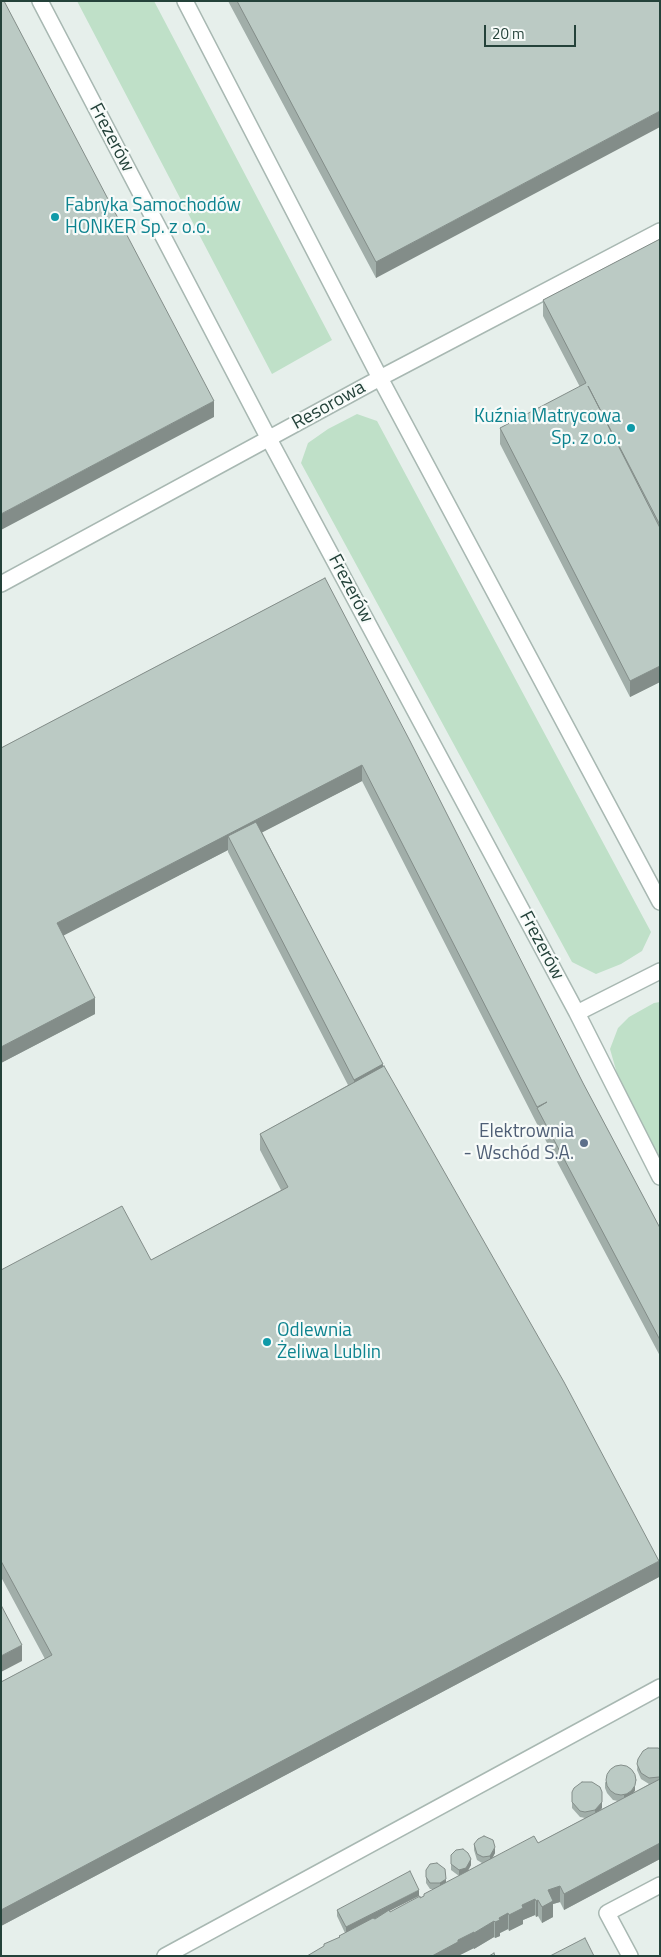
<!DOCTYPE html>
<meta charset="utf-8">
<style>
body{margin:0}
#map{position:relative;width:661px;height:1957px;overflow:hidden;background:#e6efeb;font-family:"Titillium Web",sans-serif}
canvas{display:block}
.frame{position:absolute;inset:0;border:2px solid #24423a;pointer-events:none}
.scale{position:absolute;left:484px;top:25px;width:92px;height:22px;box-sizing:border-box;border:2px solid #24423a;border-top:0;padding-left:6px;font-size:15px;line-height:18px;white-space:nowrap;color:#24423a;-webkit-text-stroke:4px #f7fbf9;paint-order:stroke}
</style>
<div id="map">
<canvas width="661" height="1957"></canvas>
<div class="frame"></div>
<div class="scale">20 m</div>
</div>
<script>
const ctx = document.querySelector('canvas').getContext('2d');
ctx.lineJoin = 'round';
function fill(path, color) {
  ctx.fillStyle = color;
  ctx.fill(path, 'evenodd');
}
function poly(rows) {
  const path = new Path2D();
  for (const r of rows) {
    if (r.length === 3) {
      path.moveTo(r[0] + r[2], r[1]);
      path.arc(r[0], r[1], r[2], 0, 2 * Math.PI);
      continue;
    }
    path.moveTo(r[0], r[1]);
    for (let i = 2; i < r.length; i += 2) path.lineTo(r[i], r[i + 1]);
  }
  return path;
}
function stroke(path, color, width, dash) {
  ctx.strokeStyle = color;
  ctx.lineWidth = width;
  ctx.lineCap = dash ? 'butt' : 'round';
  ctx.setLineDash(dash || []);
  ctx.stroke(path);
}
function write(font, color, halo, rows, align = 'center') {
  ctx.font = font + ' "Titillium Web",sans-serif';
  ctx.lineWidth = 4.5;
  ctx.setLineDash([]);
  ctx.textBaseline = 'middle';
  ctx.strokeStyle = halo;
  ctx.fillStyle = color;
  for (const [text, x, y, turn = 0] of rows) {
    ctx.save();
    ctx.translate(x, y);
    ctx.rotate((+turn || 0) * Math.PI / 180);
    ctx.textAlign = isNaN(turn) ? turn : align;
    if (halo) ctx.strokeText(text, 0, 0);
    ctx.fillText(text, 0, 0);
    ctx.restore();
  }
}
const green = poly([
 [77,1,154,1,332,340,272,374],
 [357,414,377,421,651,932,642,951,621,964,596,974,572,962,301,463,308,443,328,429],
 [660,1002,660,1158,620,1084,610,1049,618,1028,629,1017,654,1003]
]);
const minor = poly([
 [40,1,269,439,577,1013,660,1177],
 [185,1,380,378,660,902],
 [1,584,380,378,660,231],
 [577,1013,660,971],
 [165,1956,660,1687],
 [630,1956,607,1913,660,1885]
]);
const wall = poly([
 [228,1,660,1,376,278],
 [660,239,660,682,630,697,500,444,500,428,580,387,543,316,543,300],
 [325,578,583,1083,660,1228,660,1356,537,1124,362,781,262,832,383,1066,659,1577,1,1926,1,1682,45,1659,1,1577,1,1270,151,1260,281,1190,260,1150,260,1134,348,1085,228,852,228,850,63,935,95,1014,1,1063,1,748],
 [660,1749,660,1859,564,1910,560,1902,553,1904,553,1917,542,1923,538,1916,536,1917,535,1915,523,1920,523,1924,509,1931,508,1929,500,1933,500,1936,495,1938,494,1937,474,1949,474,1948,458,1956,324,1947,324,1944,339,1938,339,1936,345,1933,337,1916,337,1910,390,1912,420,1898,424,1896,424,1894,434,1889,430,1889,426,1883,426,1870,446,1883,459,1876,451,1870,451,1855,471,1865,468,1871,482,1863,477,1860,474,1850,474,1844,495,1853,493,1857,538,1843,585,1818,580,1817,572,1808,572,1792,602,1792,602,1808,600,1810,618,1801,613,1800,607,1793,605,1788,605,1782,635,1792,649,1784,641,1779,637,1770,638,1759]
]);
const shadedWall = poly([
 [660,111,660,127,376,278,376,262],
 [214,401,214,417,1,530,1,514],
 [660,666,660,682,630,697,630,681],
 [362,765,362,781,234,847,228,836,228,850,57,939,57,923],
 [95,998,95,1014,1,1063,1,1047],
 [383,1064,383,1080,354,1096,354,1080],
 [659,1561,659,1577,1,1926,1,1910],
 [22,1645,22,1661,1,1672,1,1656],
 [635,1785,635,1791,624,1801,624,1795],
 [602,1802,602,1808,595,1816,595,1810],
 [660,1843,660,1859,564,1910,564,1894],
 [495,1847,495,1853,490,1862,490,1856],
 [471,1859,471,1865,466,1874,459,1876,459,1870],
 [446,1879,446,1885,440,1889,440,1883],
 [560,1886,560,1902,553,1904,553,1917,542,1923,542,1907,548,1890],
 [419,1890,419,1896,346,1933,346,1927],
 [535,1899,535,1915,523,1920,523,1924,509,1931,509,1915,522,1905],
 [538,1900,538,1916,536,1917,536,1901],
 [508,1913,508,1929,500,1933,500,1936,495,1938,495,1922,499,1918],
 [494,1921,494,1937,474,1949,474,1933],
 [474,1932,474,1948,458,1956,432,1956,458,1940]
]);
const building = poly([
 [1,1,4,1,214,401,1,514,1,1],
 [237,1,660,1,660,111,376,262,237,1],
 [660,239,660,525,588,386,660,528,660,666,630,681,500,428,586,383,543,300,660,239],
 [325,578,410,741,583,1083,660,1228,660,1340,537,1108,547,1102,537,1107,362,765,57,923,95,998,1,1047,1,748,325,578],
 [256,822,383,1064,354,1080,228,836,256,822],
 [384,1066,564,1382,659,1561,1,1910,1,1682,52,1655,1,1561,1,1270,122,1206,151,1260,288,1187,260,1134,384,1066],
 [1,1605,22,1645,1,1656,1,1605],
 [648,1748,658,1748,660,1749,660,1776,659,1777,649,1778,641,1773,637,1764,638,1759,643,1751,648,1748],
 [621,1780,15],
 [660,1779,660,1843,564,1894,560,1886,548,1890,553,1901,542,1907,538,1900,536,1901,535,1899,522,1905,523,1908,509,1915,508,1913,499,1918,500,1920,495,1922,494,1921,474,1933,474,1932,458,1940,458,1942,432,1956,307,1956,324,1946,324,1944,340,1937,339,1936,373,1918,375,1919,389,1910,390,1912,420,1896,420,1898,424,1896,424,1894,534,1836,538,1843,660,1779],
 [582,1782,592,1782,600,1787,602,1792,602,1802,595,1810,585,1812,580,1811,572,1802,572,1792,574,1788,582,1782],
 [484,1836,493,1840,495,1847,490,1856,483,1857,477,1854,474,1844,478,1839,484,1836],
 [463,1849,468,1853,471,1859,466,1868,459,1870,451,1864,451,1855,456,1850,463,1849],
 [437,1863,445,1869,446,1879,440,1883,430,1883,426,1877,426,1870,430,1864,437,1863],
 [410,1871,419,1890,346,1927,337,1910,410,1871],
 [585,1938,594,1956,550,1956,585,1938],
 [494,1953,495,1956,489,1956,494,1953]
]);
const markers = [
 [55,217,5,"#0f9aa8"],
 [631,428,5,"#0f9aa8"],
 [584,1143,5,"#5c6f8a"],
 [267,1342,5,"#0f9aa8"]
];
const streetNames = [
 ["Frezerów",111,138,62],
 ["Resorowa",329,406,-29],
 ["Frezerów",350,589,62],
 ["Frezerów",541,946,62]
];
const cultureNames = [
 ["Fabryka Samochodów",65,206],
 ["HONKER Sp. z o.o.",65,228],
 ["Kuźnia Matrycowa",621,417,"right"],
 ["Sp. z o.o.",621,439,"right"],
 ["Odlewnia",277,1331],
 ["Żeliwa Lublin",277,1353]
];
const serviceNames = [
 ["Elektrownia",574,1132],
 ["- Wschód S.A.",574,1154]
];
fill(green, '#bfe0c8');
stroke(minor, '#a8b8b2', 18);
stroke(minor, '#fff', 15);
fill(wall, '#a1aea9');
fill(shadedWall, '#838d89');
fill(building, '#bbcac4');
stroke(building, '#838d89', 1);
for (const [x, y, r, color] of markers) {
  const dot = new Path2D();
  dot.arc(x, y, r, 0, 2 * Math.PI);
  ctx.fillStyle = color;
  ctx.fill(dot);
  stroke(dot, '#f7fbf9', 2);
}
write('19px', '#24423a', '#f7fbf9', streetNames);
write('19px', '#0d838f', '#f7fbf9', cultureNames, 'left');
write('19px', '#4e5e75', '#f7fbf9', serviceNames, 'right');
</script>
